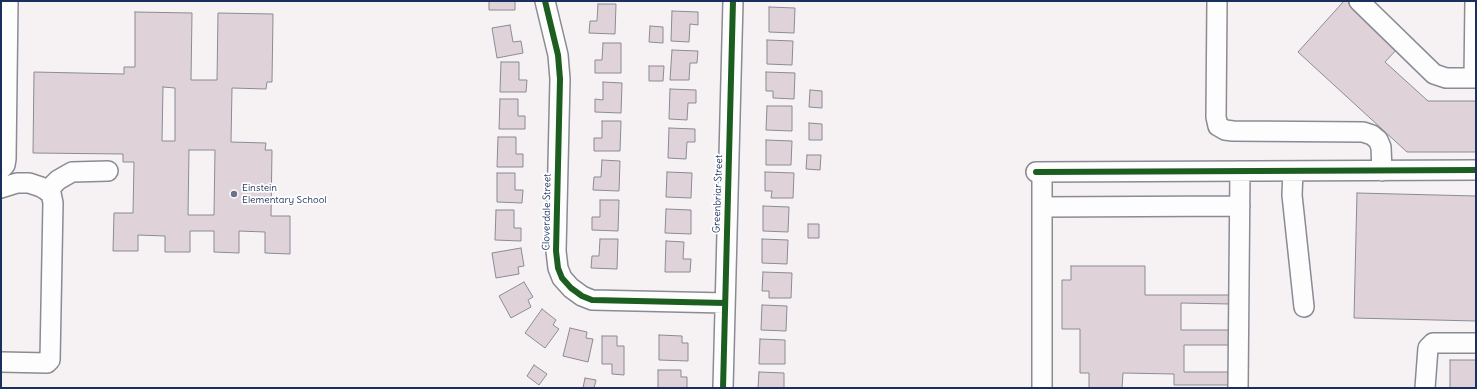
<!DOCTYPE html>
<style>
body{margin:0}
#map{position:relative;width:1477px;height:389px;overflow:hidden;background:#f6f1f3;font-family:Delius,sans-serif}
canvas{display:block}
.frame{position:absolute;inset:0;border:2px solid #1b2f5e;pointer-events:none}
</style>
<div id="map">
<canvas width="1477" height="389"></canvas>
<div class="frame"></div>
</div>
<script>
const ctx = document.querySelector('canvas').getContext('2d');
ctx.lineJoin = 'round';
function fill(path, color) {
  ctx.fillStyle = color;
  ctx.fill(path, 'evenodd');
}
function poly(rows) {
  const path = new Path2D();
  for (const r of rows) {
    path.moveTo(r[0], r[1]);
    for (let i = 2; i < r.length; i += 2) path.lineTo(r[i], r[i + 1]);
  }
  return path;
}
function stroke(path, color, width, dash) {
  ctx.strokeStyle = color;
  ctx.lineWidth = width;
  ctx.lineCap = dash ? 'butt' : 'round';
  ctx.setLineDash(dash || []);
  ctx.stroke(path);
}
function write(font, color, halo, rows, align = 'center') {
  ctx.font = font + ' Delius,sans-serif';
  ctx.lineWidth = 3.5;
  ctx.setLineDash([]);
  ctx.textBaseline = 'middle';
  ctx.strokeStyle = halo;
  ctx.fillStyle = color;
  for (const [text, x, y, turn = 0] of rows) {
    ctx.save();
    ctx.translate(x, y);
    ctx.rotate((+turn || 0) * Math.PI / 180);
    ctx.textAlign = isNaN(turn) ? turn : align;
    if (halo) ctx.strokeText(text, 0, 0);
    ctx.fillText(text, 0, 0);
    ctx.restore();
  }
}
const building = poly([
 [489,1,515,1,515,10,489,10,489,1],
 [1344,1,1347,1,1398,48,1385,62,1428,101,1476,101,1476,152,1407,152,1298,52,1344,1],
 [598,4,616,4,615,34,589,33,590,21,597,21,598,4],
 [769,7,795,8,794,33,769,32,769,7],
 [672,11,698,12,698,25,690,24,689,42,671,41,672,11],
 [135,12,192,13,191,80,217,80,218,13,273,14,272,82,267,82,266,89,232,88,231,142,266,143,265,150,272,150,271,216,290,216,290,254,265,253,265,232,239,231,239,253,214,252,214,231,190,231,190,252,165,252,165,236,138,235,138,251,113,251,114,213,133,213,134,162,123,162,123,154,33,153,34,72,124,74,124,67,135,67,135,12],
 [163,87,175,88,175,141,162,141,163,87],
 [189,150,215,150,214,215,188,215,189,150],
 [510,25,513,42,521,41,523,53,497,58,492,28,510,25],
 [650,26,663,27,663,43,649,42,650,26],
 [767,40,793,41,792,65,767,64,767,40],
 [603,43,621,43,621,73,595,73,595,60,602,60,603,43],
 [672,50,698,51,697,63,690,63,689,80,670,80,672,50],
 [501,62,519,62,519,80,527,80,526,92,500,92,501,62],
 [649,66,664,66,663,81,649,81,649,66],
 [766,72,795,73,794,99,773,98,773,91,766,91,766,72],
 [603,82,622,83,621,113,595,112,595,99,603,100,603,82],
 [670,89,696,90,696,103,688,103,687,120,669,119,670,89],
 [810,90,822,91,822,108,809,107,810,90],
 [500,99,518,99,518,116,525,116,525,129,499,129,500,99],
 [767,106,792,106,792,131,766,130,767,106],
 [602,121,621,121,620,151,594,151,594,138,602,138,602,121],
 [809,123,822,124,822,140,809,140,809,123],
 [669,128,695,129,695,142,687,142,686,159,668,158,669,128],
 [498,137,516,137,516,154,523,154,523,167,497,167,498,137],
 [766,140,792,141,791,165,766,165,766,140],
 [807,155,821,155,820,170,806,169,807,155],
 [602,160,620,161,619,191,593,190,594,177,601,177,602,160],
 [667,172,692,173,691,198,666,197,667,172],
 [765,172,794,173,793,198,771,198,772,191,765,191,765,172],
 [497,173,515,173,515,190,523,190,522,203,497,202,497,173],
 [1357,193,1476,196,1476,321,1354,318,1357,193],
 [600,200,619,200,618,231,592,230,592,217,600,217,600,200],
 [763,206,789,207,788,232,763,231,763,206],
 [666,209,691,210,691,234,665,233,666,209],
 [496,210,514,210,514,228,521,228,521,241,495,240,496,210],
 [808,224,819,224,819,238,808,238,808,224],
 [600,239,618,239,617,269,591,268,592,256,599,256,600,239],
 [762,239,788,240,787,264,762,263,762,239],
 [666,241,684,242,683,259,691,259,690,272,665,272,666,241],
 [521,248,524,266,518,267,519,274,496,278,492,253,521,248],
 [1071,266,1145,266,1145,295,1230,295,1230,304,1181,303,1181,330,1232,330,1232,345,1184,345,1184,372,1230,372,1230,385,1174,385,1174,374,1123,373,1122,388,1089,388,1089,373,1080,373,1080,329,1062,329,1062,280,1071,280,1071,266],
 [763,272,792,273,791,298,769,298,769,291,762,291,763,272],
 [524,282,533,297,528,300,531,307,511,318,499,296,524,282],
 [762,305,787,306,786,331,761,330,762,305],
 [542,309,556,320,553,325,559,329,545,348,525,333,542,309],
 [570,328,587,332,586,338,593,339,588,362,563,356,570,328],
 [659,335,682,336,682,343,688,343,688,361,659,360,659,335],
 [602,336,617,336,617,346,624,346,624,375,612,374,612,364,602,364,602,336],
 [760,339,785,340,785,364,759,364,760,339],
 [1450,360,1476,360,1476,388,1450,388,1450,360],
 [534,365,547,374,539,385,527,376,534,365],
 [658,370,681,370,681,377,687,377,687,388,658,388,658,370],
 [759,372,784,373,784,388,758,388,759,372],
 [585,378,596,380,594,388,583,388,585,378]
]);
const minor = poly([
 [545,1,558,55,560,79,556,251,558,268,562,278,571,288,582,296,592,300,725,303],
 [1217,1,1216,117,1218,126,1225,130,1233,131,1363,132,1372,135,1378,140,1381,147,1382,171],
 [1359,1,1434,74,1446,78,1476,78],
 [1474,78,1475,1],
 [1,169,5,165,6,159,8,1],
 [1293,171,1292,195,1304,307],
 [1036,172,1476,170],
 [1,188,17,183,29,183,41,187,51,193,53,203,50,360,47,363,1,362],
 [47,191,58,180,72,172,108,171],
 [1042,207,1240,206],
 [723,388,733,1],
 [1042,388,1042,172],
 [1238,388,1240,171],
 [1425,388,1428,348,1433,343,1476,343]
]);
const cycleway = poly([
 [545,1,558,55,560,79,556,251,558,268,562,278,571,288,582,296,592,300,725,303],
 [1036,172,1476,170],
 [723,388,733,1]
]);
const markers = [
 [234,194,4,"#687392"]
];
const poiNames = [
 ["Einstein",242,188],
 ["Elementary School",242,200]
];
const streetNames = [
 ["Greenbriar Street",718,194,-88],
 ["Cloverdale Street",547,212,-89]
];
fill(building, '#dfd3d9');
stroke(building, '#8a8b95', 1);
stroke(minor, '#8a8b95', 22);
stroke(minor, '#fefdfd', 19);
stroke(cycleway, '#1b5e20', 6);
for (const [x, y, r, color] of markers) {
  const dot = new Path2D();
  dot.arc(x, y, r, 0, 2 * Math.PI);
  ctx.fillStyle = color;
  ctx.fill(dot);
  stroke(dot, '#fff', 1.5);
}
write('10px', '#1b2f5e', '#fff', poiNames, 'left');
write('10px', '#1b2f5e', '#fff', streetNames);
</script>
